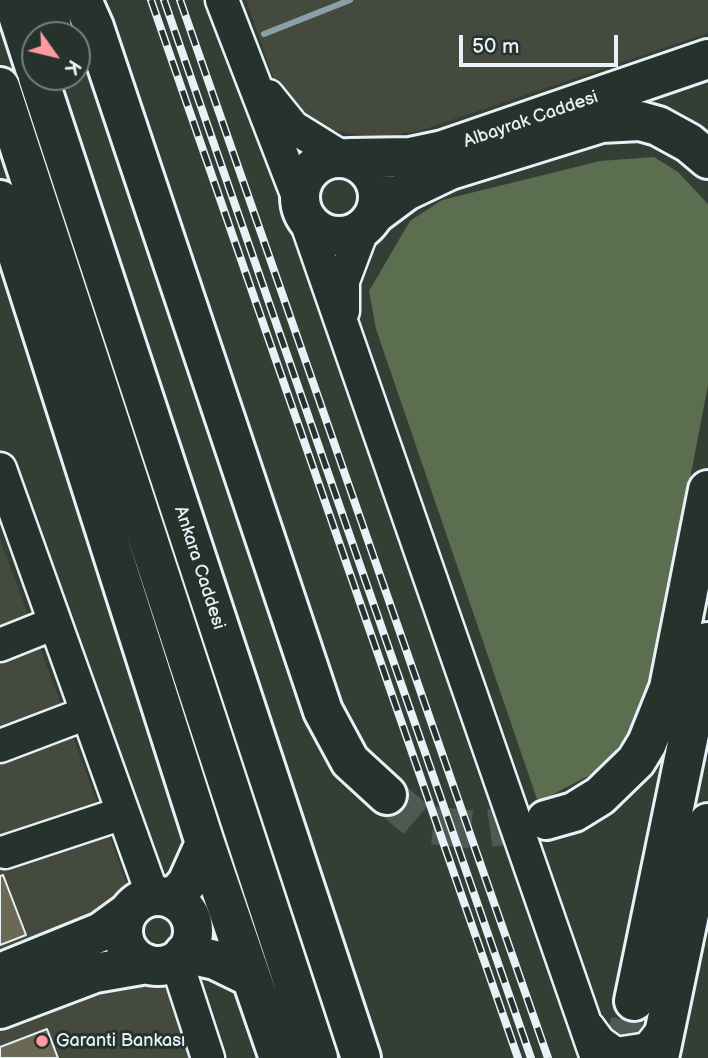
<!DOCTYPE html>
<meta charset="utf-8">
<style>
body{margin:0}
#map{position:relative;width:708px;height:1058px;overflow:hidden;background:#343e35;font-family:"Balsamiq Sans",sans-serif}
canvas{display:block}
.north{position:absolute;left:21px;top:21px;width:70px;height:70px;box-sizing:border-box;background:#26332d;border:2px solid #747f7e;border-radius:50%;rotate:124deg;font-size:19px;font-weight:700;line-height:28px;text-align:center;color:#e8f1f8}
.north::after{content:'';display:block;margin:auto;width:24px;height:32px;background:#ff9aa2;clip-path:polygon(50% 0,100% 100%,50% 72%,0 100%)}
.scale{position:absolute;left:459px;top:35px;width:159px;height:32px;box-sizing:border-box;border:4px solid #e8f1f8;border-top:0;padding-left:9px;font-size:21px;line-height:24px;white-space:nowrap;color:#e8f1f8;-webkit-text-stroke:5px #26332d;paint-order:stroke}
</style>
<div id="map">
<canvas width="708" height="1058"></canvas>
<div class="north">K</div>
<div class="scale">50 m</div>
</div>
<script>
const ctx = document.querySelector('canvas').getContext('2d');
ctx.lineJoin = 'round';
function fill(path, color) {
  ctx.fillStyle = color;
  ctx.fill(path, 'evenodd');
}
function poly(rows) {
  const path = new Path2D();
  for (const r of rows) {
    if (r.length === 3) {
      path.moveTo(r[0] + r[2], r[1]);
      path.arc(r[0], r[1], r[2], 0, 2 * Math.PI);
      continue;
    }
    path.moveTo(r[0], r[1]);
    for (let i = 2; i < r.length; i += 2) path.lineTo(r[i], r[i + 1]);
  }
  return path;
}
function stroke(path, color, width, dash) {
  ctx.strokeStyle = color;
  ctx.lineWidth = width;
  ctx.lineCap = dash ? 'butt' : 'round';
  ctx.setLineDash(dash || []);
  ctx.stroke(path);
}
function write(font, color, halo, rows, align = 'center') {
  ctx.font = font + ' "Balsamiq Sans",sans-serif';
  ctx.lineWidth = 6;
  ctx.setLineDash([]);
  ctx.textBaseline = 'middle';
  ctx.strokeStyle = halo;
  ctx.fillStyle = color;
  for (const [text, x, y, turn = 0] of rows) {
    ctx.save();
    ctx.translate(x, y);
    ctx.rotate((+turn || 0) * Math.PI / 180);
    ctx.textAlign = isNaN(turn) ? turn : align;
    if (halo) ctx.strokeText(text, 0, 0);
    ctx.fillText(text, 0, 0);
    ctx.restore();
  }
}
const built = poly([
 [246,0,708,0,708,33,419,131,372,138,324,128,298,114,279,94],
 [0,539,191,1058,0,1058]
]);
const green = poly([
 [654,157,678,172,708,204,708,385,653,672,636,724,600,770,538,802,376,329,369,291,410,221,442,200,600,161]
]);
const stream = poly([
 [264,34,350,0]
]);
const building = poly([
 [3,875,26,935,0,945,0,876,3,875],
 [47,1029,58,1058,0,1058,0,1047,47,1029]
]);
const highwayTunnel = poly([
 [387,795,421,824,476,830,546,820],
 [622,1058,634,1001]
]);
const minor = poly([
 [222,0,300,202],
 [268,96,293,127,343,158],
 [304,215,597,1058],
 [343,311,343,281,363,228],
 [0,469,153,896],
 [0,645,55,623],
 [0,746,87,713],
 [5,852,123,813],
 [176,960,208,1058],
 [588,1027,599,1042,616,1054,648,1049,664,1029]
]);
const major = poly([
 [339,197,39],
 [349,158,410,157,443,150,708,59],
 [158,931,35],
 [0,973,101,932,127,913],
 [0,1009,95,973,147,964],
 [659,1058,708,823]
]);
const highway = poly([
 [13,0,35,68],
 [45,0,54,35],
 [82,0,94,27,323,711,350,761,387,795],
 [38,77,361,1058],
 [0,87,318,1058],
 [0,200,205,843,279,1058],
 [375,214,406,191,450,170,601,123,640,121,658,126,689,143,708,159],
 [546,820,574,812,600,796,636,761,647,743,669,688,708,490],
 [173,899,187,883,205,843],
 [184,953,215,960,250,977],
 [634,1001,708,642]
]);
const rail = poly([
 [151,0,518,1058],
 [164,0,531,1058],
 [180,0,548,1058]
]);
const markers = [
 [42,1041,7,"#ff9aa2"]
];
const streetNames = [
 ["Albayrak Caddesi",531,120,-19],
 ["Ankara Caddesi",199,568,72]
];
const poiNames = [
 ["Garanti Bankası",56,1041]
];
fill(built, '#444b3e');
fill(green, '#5c6e50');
stroke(stream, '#89a1a6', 6);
fill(building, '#6b6854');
stroke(building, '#e8f1f8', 2);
stroke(highwayTunnel, '#4f5952', 38, [38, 19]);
stroke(minor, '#e8f1f8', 37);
stroke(major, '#e8f1f8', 44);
stroke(highway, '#e8f1f8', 44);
stroke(minor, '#26332d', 32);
stroke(major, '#26332d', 38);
stroke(highway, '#26332d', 38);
stroke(rail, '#e8f1f8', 8);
stroke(rail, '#26332d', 5, [16]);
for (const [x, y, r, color] of markers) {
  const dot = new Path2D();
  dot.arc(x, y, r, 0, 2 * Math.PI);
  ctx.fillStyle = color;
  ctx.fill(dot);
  stroke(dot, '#26332d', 2.5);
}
write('18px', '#e8f1f8', '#26332d', streetNames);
write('18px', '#e8f1f8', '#26332d', poiNames, 'left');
</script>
